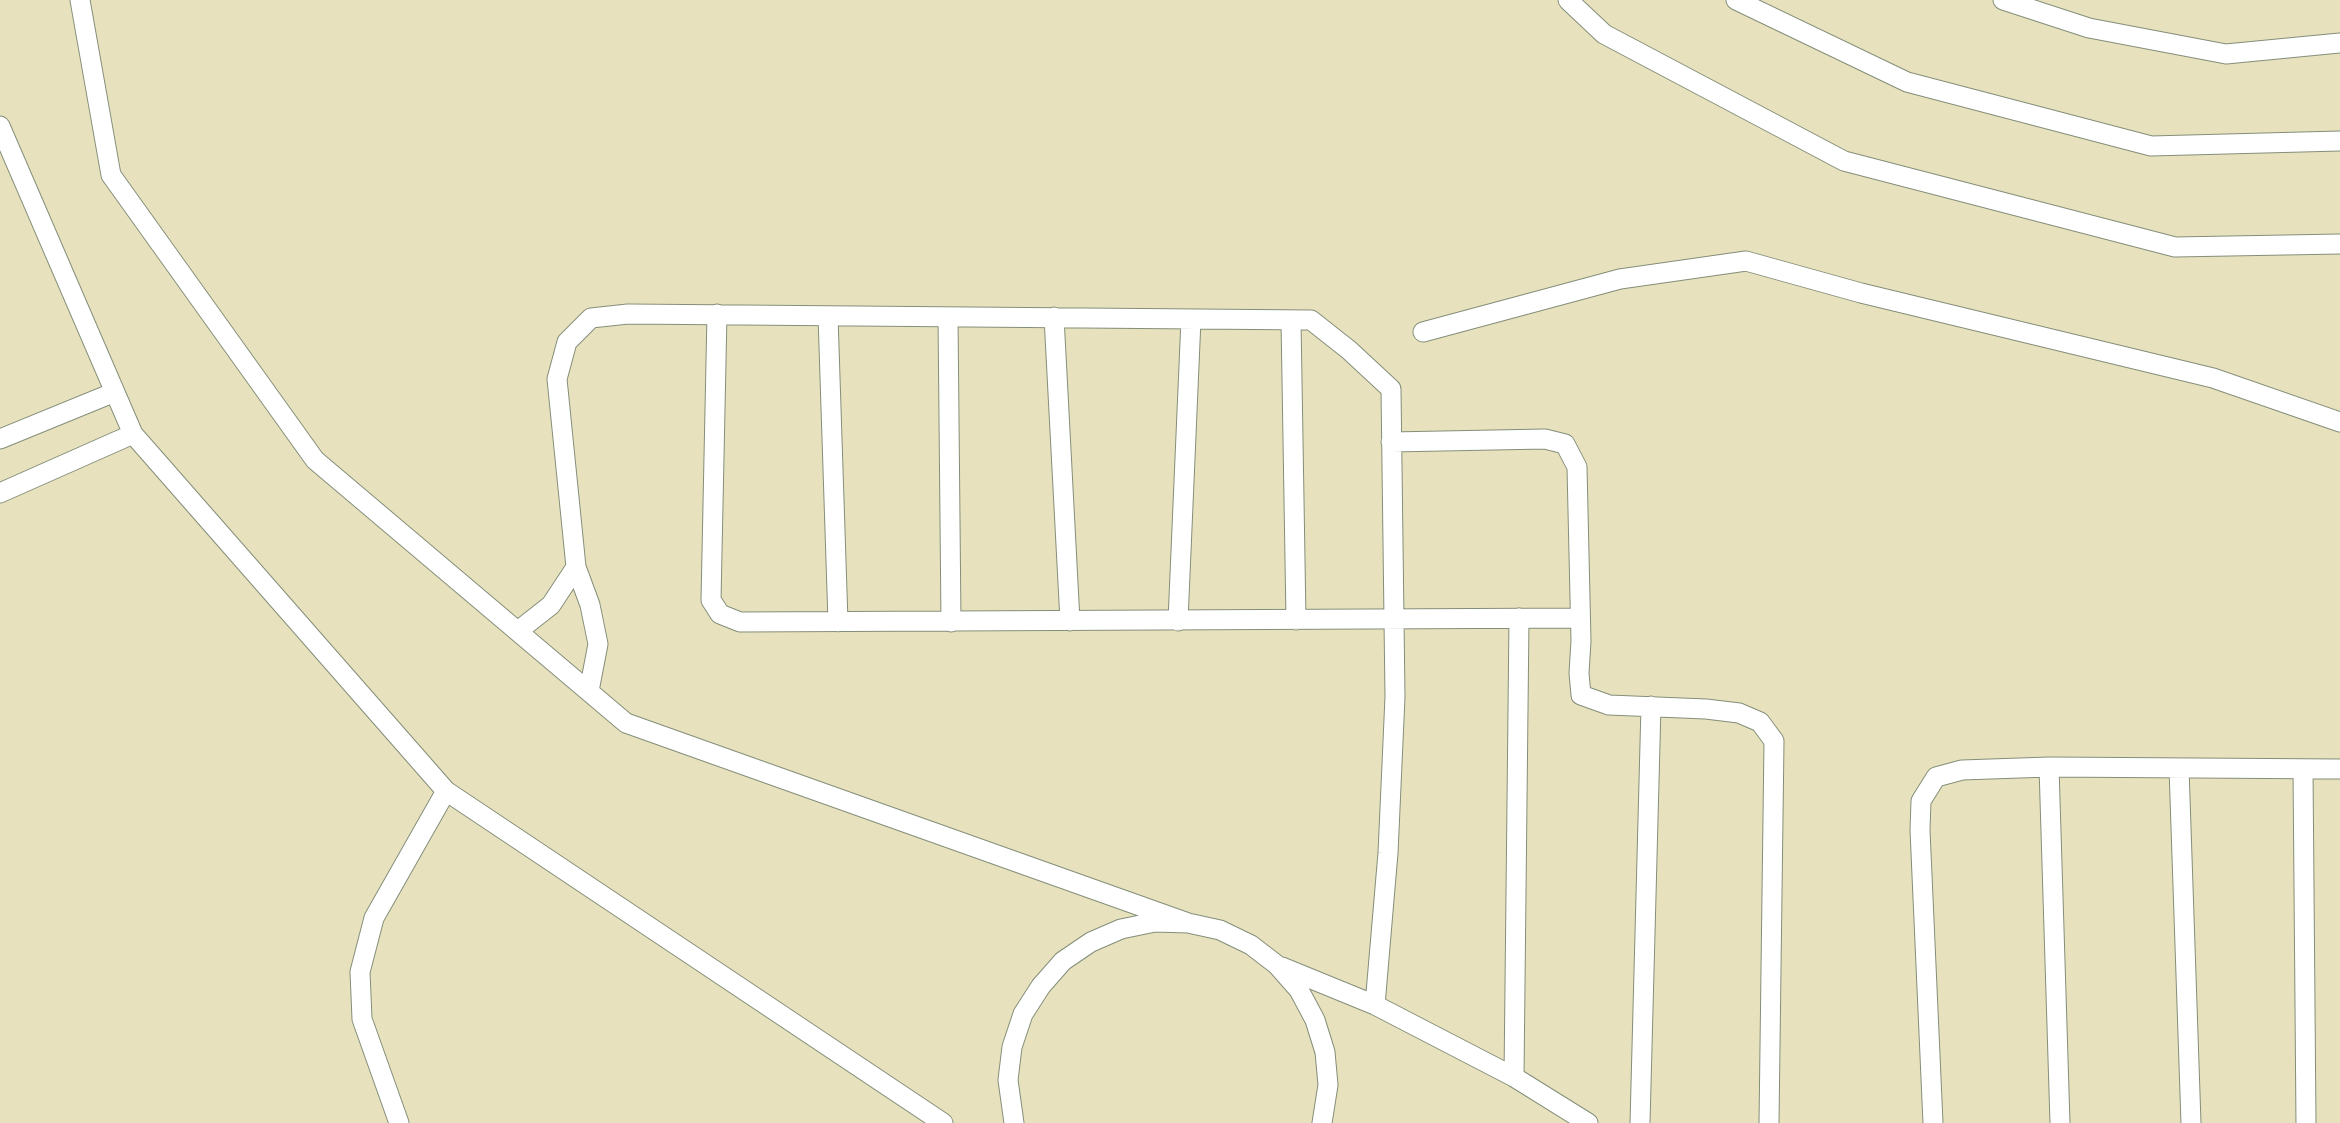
<!DOCTYPE html>
<style>
body{margin:0}
canvas{display:block;background:#e8e1be}
</style>
<canvas width="2340" height="1123"></canvas>
<script>
const ctx = document.querySelector('canvas').getContext('2d');
ctx.lineJoin = 'round';
function poly(rows) {
  const path = new Path2D();
  for (const r of rows) {
    path.moveTo(r[0], r[1]);
    for (let i = 2; i < r.length; i += 2) path.lineTo(r[i], r[i + 1]);
  }
  return path;
}
function stroke(path, color, width, dash) {
  ctx.strokeStyle = color;
  ctx.lineWidth = width;
  ctx.lineCap = dash ? 'butt' : 'round';
  ctx.setLineDash(dash || []);
  ctx.stroke(path);
}
const service = poly([
 [80,0,111,175,315,460,626,723,1188,923],
 [1568,0,1604,34,1844,161,2175,247,2340,244],
 [1736,0,1907,82,2151,146,2340,141],
 [2003,0,2089,28,2226,54,2340,43],
 [0,126,133,434,446,791,943,1123],
 [717,314,711,600,720,614,740,622,1580,618],
 [828,316,838,622],
 [948,317,951,622],
 [1054,317,1070,621],
 [1291,320,1296,620],
 [1423,332,1620,279,1746,261,1861,293,2213,378,2340,422],
 [0,439,115,392],
 [1391,442,1545,439,1565,444,1577,467,1581,641,1579,673,1581,695,1609,705,1706,709,1739,713,1760,722,1774,741,1769,1123],
 [0,493,133,434],
 [576,567,590,605,598,644,589,691],
 [1178,621,1191,319],
 [518,631,551,605,576,567,557,379,567,342,591,318,628,314,1311,320,1349,350,1391,389,1395,697,1388,853,1375,1005],
 [2049,767,2060,1123],
 [2179,768,2191,1123],
 [2303,769,2306,1123],
 [1282,967,1375,1005,1514,1077,1588,1123],
 [1514,1077,1519,618],
 [399,1123,362,1019,360,972,374,918,446,791],
 [1014,1123,1008,1080,1012,1047,1023,1014,1041,986,1063,961,1091,942,1121,929,1155,922,1188,923,1220,930,1251,945,1277,965,1299,990,1315,1020,1325,1052,1328,1085,1322,1123],
 [1640,1123,1651,706],
 [1933,1123,1920,830,1921,801,1936,777,1962,770,2049,767,2340,769]
]);
stroke(service, '#848f79', 21);
stroke(service, '#fff', 19);
</script>
